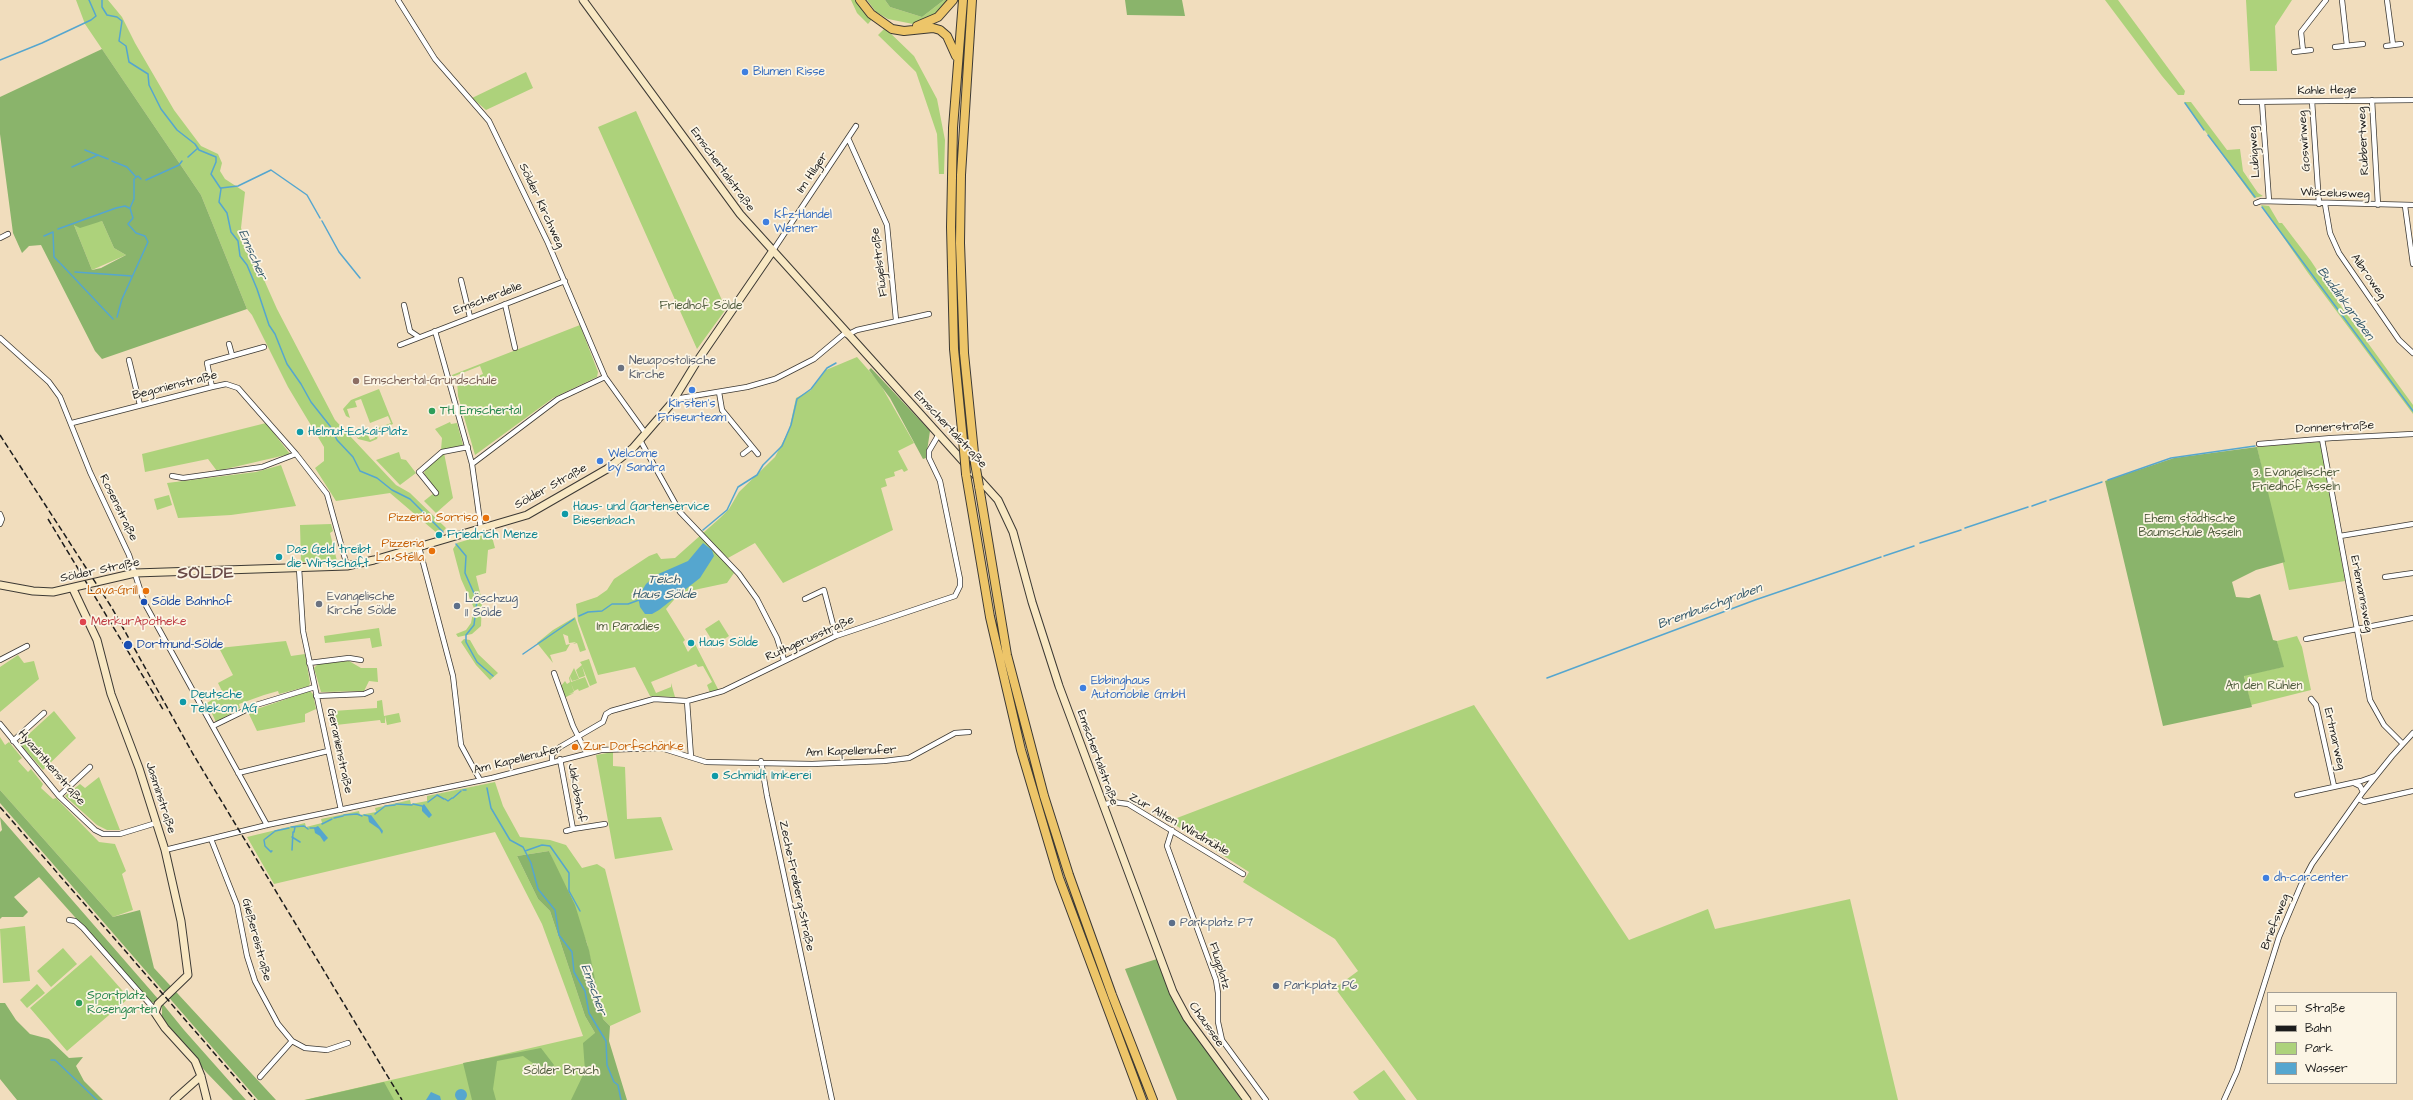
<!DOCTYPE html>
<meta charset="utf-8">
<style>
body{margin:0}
#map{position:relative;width:2413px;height:1100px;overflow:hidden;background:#f1ddbd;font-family:"Architects Daughter",sans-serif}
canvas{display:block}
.legend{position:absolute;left:2267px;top:992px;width:130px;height:92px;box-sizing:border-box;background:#fcf5e5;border:1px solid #a29e95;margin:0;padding:5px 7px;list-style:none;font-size:12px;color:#1c1c1c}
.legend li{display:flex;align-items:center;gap:8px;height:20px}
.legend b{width:20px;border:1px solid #a29e95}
</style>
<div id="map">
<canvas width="2413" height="1100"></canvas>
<ul class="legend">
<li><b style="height:5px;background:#f8e8c3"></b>Straße</li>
<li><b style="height:5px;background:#1c1c1c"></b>Bahn</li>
<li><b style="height:11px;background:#add27b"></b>Park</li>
<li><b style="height:11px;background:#55a6cf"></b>Wasser</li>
</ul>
</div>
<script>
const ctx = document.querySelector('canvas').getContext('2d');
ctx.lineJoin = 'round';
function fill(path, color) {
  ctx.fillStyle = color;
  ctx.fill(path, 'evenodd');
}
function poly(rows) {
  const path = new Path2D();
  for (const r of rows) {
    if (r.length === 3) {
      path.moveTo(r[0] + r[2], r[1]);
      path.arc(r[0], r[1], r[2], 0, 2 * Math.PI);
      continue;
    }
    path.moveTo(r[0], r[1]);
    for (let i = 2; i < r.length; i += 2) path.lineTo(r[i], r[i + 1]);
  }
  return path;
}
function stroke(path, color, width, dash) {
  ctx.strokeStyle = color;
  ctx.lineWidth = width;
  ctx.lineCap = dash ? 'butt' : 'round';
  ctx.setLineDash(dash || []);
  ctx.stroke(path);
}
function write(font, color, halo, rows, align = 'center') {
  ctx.font = font + ' "Architects Daughter",sans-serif';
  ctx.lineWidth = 3.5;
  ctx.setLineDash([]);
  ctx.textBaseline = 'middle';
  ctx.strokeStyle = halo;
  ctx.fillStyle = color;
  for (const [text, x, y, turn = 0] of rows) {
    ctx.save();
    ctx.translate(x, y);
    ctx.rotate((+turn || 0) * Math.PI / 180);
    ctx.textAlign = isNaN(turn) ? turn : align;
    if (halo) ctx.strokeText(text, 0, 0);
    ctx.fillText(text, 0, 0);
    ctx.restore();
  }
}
const green = poly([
 [76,0,108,0,122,17,135,43,174,110,201,146,218,154,222,163,220,171,225,179,245,192,241,228,277,309,335,420,396,485,410,493,446,528,442,533,438,534,390,493,336,501,315,468,324,461,324,447,288,387,252,315,247,309,201,195,85,24],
 [851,0,858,0,873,18,868,24,857,13],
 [867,0,885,0,890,7,922,17,944,0,949,0,937,15,913,24,888,19,876,12],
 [2105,0,2118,0,2185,91,2184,95,2178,95,2162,76],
 [2246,0,2292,0,2275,26,2277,71,2250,71],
 [885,28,914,56,937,99,945,140,944,174,939,174,937,134,916,72,878,35],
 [526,72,533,88,486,110,472,98],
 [2184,102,2191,102,2227,150,2240,149,2243,171,2258,193,2263,196,2254,198],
 [636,111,726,309,697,349,598,127],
 [2261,205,2269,206,2279,223,2282,223,2311,261,2341,306,2413,405,2413,414,2308,273],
 [102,221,114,248,126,255,92,270,74,225],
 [580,325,598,372,597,377,553,398,475,455,458,396,457,379,462,377,464,382,483,374,480,366,452,377,452,375],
 [857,357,879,382,914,443,898,451,908,470,904,472,902,469,894,472,895,476,885,479,887,486,881,488,893,530,783,583,755,543,728,558,704,536,734,573,727,583,680,593,666,609,685,640,683,642,688,652,695,644,719,691,710,693,707,685,712,682,703,666,698,667,696,664,651,682,656,693,671,687,671,683,675,697,650,696,635,667,598,675,578,621,576,604,597,597,607,590,614,579,649,556,657,553,661,559,675,558,720,518,729,509,739,492,775,457,789,430,796,398,811,390,826,370],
 [379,389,393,424,380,429,377,439,370,442,358,439,354,432,358,438,367,433,370,440,375,438,373,430,391,423,388,416,370,423,361,399,355,401,357,407,347,409,350,418,346,416,343,409,351,400],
 [450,422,451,424,457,423,463,445,441,450,442,438,435,429],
 [266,423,290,454,217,471,208,459,145,472,142,454],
 [2320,442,2345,581,2289,590,2257,447],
 [399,452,401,459,406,460,416,473,400,485,376,460],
 [444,453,453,498,436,513,424,501,434,493,435,495,438,493,424,473,426,469],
 [281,465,296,506,231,515,178,518,167,483,256,472],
 [169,495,172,505,157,510,154,499],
 [331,524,333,531,330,533,337,561,301,562,300,525],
 [491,533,495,548,488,550,486,573,476,576,482,601,481,626,472,634,458,637,456,634,466,630,471,623,474,608,461,579,453,549,457,543],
 [575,617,586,650,580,652,577,643,573,644,576,642,569,643,568,636,563,634,566,645,570,644,566,651,550,655,553,663,537,643,553,630],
 [719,620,729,636,715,645,705,629],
 [379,628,382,646,372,648,370,638,325,643,324,636],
 [2297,636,2302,647,2311,690,2251,705,2244,675,2283,667,2277,641],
 [464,639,470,640,478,654,498,673,490,680,476,665,461,642],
 [286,641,291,656,305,654,310,683,309,686,279,694,278,691,264,695,239,704,240,708,216,722,207,703,223,693,218,683,233,675,219,648],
 [18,655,24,663,34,661,39,679,0,712,0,667],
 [589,659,597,683,590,686,582,666,585,676,579,678,576,670,582,665,580,662],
 [349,661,361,668,377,668,378,682,369,681,364,691,321,692,314,668,318,664],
 [574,668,579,679,572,681,570,676,571,682,585,677,589,687,579,691,578,689,574,691,571,683,574,692,569,694,574,693,564,698,561,686,565,681,567,684,570,682,569,678],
 [310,691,313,694,316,709,305,714,305,722,257,731,248,712],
 [382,700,384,716,399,713,401,722,387,725,385,716,385,723,381,723,380,720,336,725,333,711,377,708,377,701],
 [1474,705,1629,940,1708,909,1715,929,1850,899,1898,1100,1417,1100,1335,988,1358,971,1335,939,1243,882,1249,872,1169,821],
 [54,711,76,738,43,770,19,743],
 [0,737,5,745,9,742,22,758,18,761,28,772,31,769,43,784,41,788,53,799,56,798,99,842,115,844,126,871,122,874,133,910,113,917,0,790],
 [613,752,613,766,625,767,627,819,661,817,673,850,615,859,596,755],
 [99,777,120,830,107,830,97,825,65,796,80,784,85,788],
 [495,782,503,806,520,837,550,840,566,845,582,868,597,864,605,869,641,1012,610,1026,603,1019,587,943,549,851,517,856,538,899,550,911,585,1016,595,1033,605,1100,304,1100,583,1036,542,924,495,832,274,884,247,837,305,823,306,827,322,823,321,819,359,811,360,815,376,812,375,808,410,800,411,804,427,801,427,796],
 [25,926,30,981,3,983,0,929],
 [63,948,77,964,51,987,37,971],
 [91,955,129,998,67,1051,30,1008],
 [37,984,45,993,27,1008,20,1000],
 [1384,1070,1406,1100,1359,1100,1353,1092]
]);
const forest = poly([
 [885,0,944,0,922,17,890,7],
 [1125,0,1182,0,1185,16,1127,15],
 [102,49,201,195,247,309,102,359,95,351,41,245,29,246,22,253,13,233,0,134,0,97],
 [102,221,114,248,126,255,101,268,92,270,74,225,80,228],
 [871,368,930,431,926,458,923,459,890,398,869,370],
 [2257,447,2285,562,2256,570,2232,582,2236,597,2249,598,2260,594,2273,640,2277,641,2284,667,2244,676,2252,707,2163,726,2105,481,2174,458],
 [0,790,113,917,140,910,154,968,276,1100,258,1100,0,803],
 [0,817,159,1000,156,1003,151,1002,39,877,14,897,28,912,23,917,2,917,0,919,0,832,2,830],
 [549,851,575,905,589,950,603,1019,610,1026,609,1041,627,1100,571,1100,585,1071,583,1043,595,1033,585,1016,550,911,538,899,517,856],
 [1157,959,1172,998,1185,1021,1243,1100,1177,1100,1125,969],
 [0,1003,5,1003,16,1020,30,1034,49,1039,69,1058,83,1057,76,1066,84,1081,103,1100,17,1100,0,1079],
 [162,1003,184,1030,246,1100,233,1100,206,1072,162,1019],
 [541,1048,554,1065,549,1075,523,1056,497,1061,493,1089,496,1100,472,1100,463,1063],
 [384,1082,394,1100,305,1100]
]);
const water = poly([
 [703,543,712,550,714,556,700,578,659,610,652,614,645,614,640,607,638,597,646,584,656,575,688,561],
 [424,804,432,815,429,818,422,811,422,806],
 [371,815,383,831,382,834,379,829,369,822,368,816],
 [318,826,328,838,324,842,320,836,315,833,314,828],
 [461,1095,6],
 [431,1092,440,1096,441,1100,426,1100]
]);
const stream = poly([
 [102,0,102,7,107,15,117,17,122,21,119,41,126,46,129,62,148,74,149,85,161,109,177,130,195,144,199,150,216,157,216,162,211,174,221,189,219,202,227,213,231,232,238,241,240,256,247,265,257,289,269,325,275,334,287,364,301,384,311,402,330,426,337,440,353,457,360,471,377,478,392,490,410,499,443,532],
 [0,60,42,43,91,20,96,16,89,0],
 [2185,103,2204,130],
 [2208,135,2255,197],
 [85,150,108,159],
 [188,157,198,148],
 [112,161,127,167,136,177],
 [72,167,98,155],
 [146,180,179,165,182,161],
 [221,188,238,186,271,170,307,195,320,218],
 [2262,207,2413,411],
 [130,208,134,199,134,179,138,176,141,179],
 [322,221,339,252,360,278],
 [58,229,116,208,125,206,129,208],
 [44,236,53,232,54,257,60,263],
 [61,264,113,319],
 [75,272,132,276],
 [117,317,122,299,148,242,145,236,136,233,128,224,133,218,130,208],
 [2108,480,2171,458,2255,446],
 [2050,500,2102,482],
 [2032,506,2046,501],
 [1965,528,2028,507],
 [703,530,727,510,738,487,757,475,763,465,782,446,791,425,797,399,811,389,827,368,836,363],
 [1920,543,1961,530],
 [456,544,466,556,465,573,477,600,474,625,466,635,466,642,477,662,493,676],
 [1884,556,1914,546],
 [579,616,588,612,602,611,612,604,628,604,639,600],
 [523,654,574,619],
 [1547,678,1755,600,1881,557],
 [487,788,491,808,510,840,523,847,531,863,538,889,555,910,559,935,572,952,574,972,585,991,589,1013,606,1041,607,1065,614,1082,618,1085,621,1100],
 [463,790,466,790],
 [437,795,444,799],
 [453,798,461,791],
 [445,799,448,801,452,798],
 [428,802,436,796],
 [396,804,412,805],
 [413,804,422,806],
 [385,806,395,805],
 [375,814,384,807],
 [344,815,357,814,362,816],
 [364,815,369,816],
 [334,818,343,816],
 [322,824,332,819],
 [291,827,304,826,308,829],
 [310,828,315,828],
 [275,831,289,828],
 [294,832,295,827],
 [292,837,300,842],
 [265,839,274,832],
 [264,840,265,846,271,852],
 [292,850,293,832],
 [271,851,272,851],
 [525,851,542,845,550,846,569,873,569,891,580,911],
 [51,1060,55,1060,97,1100]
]);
const street = poly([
 [398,0,435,59,489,121,548,243,605,377,646,434],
 [2342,0,2347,46],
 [2387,0,2393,45],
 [2386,46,2401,44],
 [2335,47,2363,44],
 [2303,51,2301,32,2326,0],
 [2294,52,2311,50],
 [2372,100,2378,205],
 [2312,101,2319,204],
 [2241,102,2413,100],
 [2262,102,2269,201],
 [848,138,887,225,896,320],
 [2256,203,2261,201,2413,205],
 [2325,204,2330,233,2339,253,2399,340,2413,353],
 [2405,206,2413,264],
 [0,238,8,234],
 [772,252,856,126],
 [461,280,470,317],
 [505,304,515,348],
 [404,305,410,331,419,337],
 [435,331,472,464],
 [847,335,857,330,929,314],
 [0,338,49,382,60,397,90,472,129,555,144,602,267,825],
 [229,344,232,355],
 [400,345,565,281],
 [129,360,140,405],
 [212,387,207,363,264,347],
 [719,392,722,410,758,454],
 [675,399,747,387,775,379,814,359,845,333],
 [72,423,212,387,226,384,238,388,296,454,327,494,347,566],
 [2322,439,2370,700,2384,725,2403,744],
 [640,440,680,512,739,574,757,599,777,638,784,660],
 [2259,444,2332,438,2413,434],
 [743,454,752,447],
 [172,476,183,478,262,467,296,454],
 [436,493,419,472,442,452,468,447],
 [0,514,2,519,0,524],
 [481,529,472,464,558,399,605,377],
 [2340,536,2413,524],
 [419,547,453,676,461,745,480,780],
 [299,568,303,631,341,810],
 [2385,577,2413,573],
 [805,599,824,590,836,636],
 [2306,639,2413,618],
 [0,660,27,646],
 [309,663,349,658,361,660],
 [554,673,573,726,586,752],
 [316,696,364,694,371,691],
 [2311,699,2316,705,2334,786],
 [687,701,691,757],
 [0,724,59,796,95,830,103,834,120,834,156,823],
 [213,726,256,705,315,687],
 [13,741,44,713],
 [560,759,573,829,605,824],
 [552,761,552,755,560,747,603,722,606,714,611,711,654,699,687,701,723,691,836,636,955,596,960,586,960,579,940,481,929,458,929,451,939,434],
 [761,761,767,796,832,1100],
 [238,773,328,751],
 [2354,783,2360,786,2363,792],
 [2297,795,2361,781,2375,776],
 [59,796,90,767],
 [2359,799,2364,802,2413,791],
 [1103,805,1113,802,1128,804,1243,874],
 [1172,830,1167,846,1216,980,1218,993,1218,1022,1222,1040,1266,1100],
 [566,831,573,829],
 [211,839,237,905,247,956,255,981,278,1024,292,1041,305,1048,327,1050,348,1043],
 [165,850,267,825,492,778,601,750,661,748,706,762,812,764,884,761,909,758,955,733,969,732],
 [69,920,75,921,83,928,155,1010],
 [260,1077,292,1041],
 [2224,1100,2237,1071,2279,937,2301,885,2312,864,2363,792,2392,756,2413,733]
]);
const secondary = poly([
 [583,0,740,214,998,500,1013,532,1032,602,1059,686,1173,992,1187,1018,1247,1100],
 [0,585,33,591,53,592,135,573,347,566,374,560,527,515,607,469,633,448,671,404,696,363,772,252],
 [73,589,97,640,111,694,139,768,165,850,181,921,188,975,158,1004,155,1013,165,1028,195,1061,201,1076,207,1100],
 [174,1100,201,1076]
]);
const highway = poly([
 [860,0,871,14,892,29,904,31,933,28,940,30,947,36,956,56],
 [963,0,953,128,951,227,954,349,964,451],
 [972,0,961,175,960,243,964,353,975,463],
 [917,26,938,17,953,0],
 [966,474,990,617,1021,750,1059,878,1142,1100],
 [979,486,1007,655,1044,796,1069,875,1112,995,1153,1100]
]);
const rail = poly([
 [0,435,112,608,193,754,402,1100],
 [48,519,164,711],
 [0,807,255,1100]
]);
const highwayBridge = poly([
 [964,451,966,474],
 [975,463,979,486]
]);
const markers = [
 [745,72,4,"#3f7fe0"],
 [766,222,4,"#3f7fe0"],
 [621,368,4,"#6b7280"],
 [356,381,4,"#8d6e63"],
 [692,390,4,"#3f7fe0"],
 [432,411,4,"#2e9e5b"],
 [300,432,4,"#0f9aa8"],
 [600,461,4,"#3f7fe0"],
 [565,514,4,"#0f9aa8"],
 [486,518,4,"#e8710a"],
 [439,535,4,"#0f9aa8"],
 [432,551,4,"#e8710a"],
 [279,557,4,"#0f9aa8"],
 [146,591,4,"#e8710a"],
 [144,602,4,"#1a4fb4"],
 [319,604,4,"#6b7280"],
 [457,606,4,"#5c6f8a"],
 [83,622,4,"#e0444e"],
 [691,643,4,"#0f9aa8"],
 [128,645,5,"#1a4fb4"],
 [1083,688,4,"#3f7fe0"],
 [183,702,4,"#0f9aa8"],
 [575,747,4,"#e8710a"],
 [715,776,4,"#0f9aa8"],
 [2266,878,4,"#3f7fe0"],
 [1172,923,4,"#5c6f8a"],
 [1276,986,4,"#5c6f8a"],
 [79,1003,4,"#2e9e5b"]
];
const shopNames = [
 ["Blumen Risse",753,72],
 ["Kfz-Handel",774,215],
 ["Werner",774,229],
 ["Kirsten's",692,404,"center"],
 ["Friseurteam",692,418,"center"],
 ["Welcome",608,454],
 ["by Sandra",608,468],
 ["Ebbinghaus",1091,681],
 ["Automobile GmbH",1091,695],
 ["dh-carcenter",2274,878]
];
const streetNames = [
 ["Kahle Hege",2327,91,-1],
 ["Goswinweg",2305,141,-94],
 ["Rubbertweg",2364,141,-93],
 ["Lubigweg",2255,152,-94],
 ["Emschertalstraße",722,170,54],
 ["Im Hilger",813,173,-56],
 ["Wiscelusweg",2335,194,2],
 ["Sölder Kirchweg",541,206,65],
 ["Flügelstraße",880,262,-97],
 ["Albroweg",2368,277,55],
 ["Emscherdelle",488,299,-21],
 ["Begonienstraße",175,386,-14],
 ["Donnerstraße",2335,428,-3],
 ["Emschertalstraße",950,430,47],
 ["Sölder Straße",551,487,-29],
 ["Rosenstraße",118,508,64],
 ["Sölder Straße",100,571,-12],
 ["Erlemannsweg",2361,594,79],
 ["Ruthgerusstraße",810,639,-24],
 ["Ertmarweg",2334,739,77],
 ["Geranienstraße",339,751,78],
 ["Am Kapellenufer",851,752,-2],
 ["Emschertalstraße",1097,758,70],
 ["Am Kapellenufer",518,760,-14],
 ["Hyazinthenstraße",51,768,49],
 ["Jakobshof",576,793,80],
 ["Jasminstraße",160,798,72],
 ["Zur Alten Windmühle",1179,825,30],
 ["Zeche-Freiberg-Straße",796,886,78],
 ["Briefsweg",2276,922,-69],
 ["Gießereistraße",256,940,75],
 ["Flugplatz",1219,966,73],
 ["Chaussee",1206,1025,55]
];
const parkNames = [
 ["Friedhof Sölde",701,306],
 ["3. Evangelischer",2296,473],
 ["Friedhof Asseln",2296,487],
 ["Ehem. städtische",2190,519],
 ["Baumschule Asseln",2190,533],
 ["Im Paradies",628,627],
 ["An den Rühlen",2264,686],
 ["Sölder Bruch",561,1071]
];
const worshipNames = [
 ["Neuapostolische",629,361],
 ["Kirche",629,375],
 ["Evangelische",327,597],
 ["Kirche Sölde",327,611]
];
const educationNames = [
 ["Emschertal-Grundschule",364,381]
];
const leisureNames = [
 ["TH Emschertal",440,411],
 ["Sportplatz",87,996],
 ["Rosengarten",87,1010]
];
const cultureNames = [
 ["Helmut-Eckai-Platz",308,432],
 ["Haus- und Gartenservice",573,507],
 ["Biesenbach",573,521],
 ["Friedrich Menze",447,535],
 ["Das Geld treibt",287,550],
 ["die Wirtschaft",287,564],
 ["Haus Sölde",699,643],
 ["Deutsche",191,695],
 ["Telekom AG",191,709],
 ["Schmidt Imkerei",723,776]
];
const foodNames = [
 ["Pizzeria Sorriso",478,518],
 ["Pizzeria",424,544],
 ["La Stella",424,558],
 ["Lava-Grill",138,591],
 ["Zur Dorfschänke",583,747,"left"]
];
const serviceNames = [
 ["Löschzug",465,599],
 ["11 Sölde",465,613],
 ["Parkplatz P7",1180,923],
 ["Parkplatz P6",1284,986]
];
const transitNames = [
 ["Sölde Bahnhof",152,602],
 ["Dortmund-Sölde",137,645]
];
const healthNames = [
 ["MerkurApotheke",91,622]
];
const waterNames = [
 ["Emscher",252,255,66],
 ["Buddinkgraben",2345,304,54],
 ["Teich",664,580],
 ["Haus Sölde",664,595],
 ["Brembuschgraben",1710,607,-20],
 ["Emscher",593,990,70]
];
const districtNames = [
 ["SÖLDE",206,575]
];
fill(green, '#add27b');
fill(forest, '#8ab46b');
fill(water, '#55a6cf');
stroke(stream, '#55a6cf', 1.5);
stroke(street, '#3c3934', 6);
stroke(secondary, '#3c3934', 9);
stroke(highway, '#3c3934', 10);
stroke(street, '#fff', 4.5);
stroke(secondary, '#f8e8c3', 7);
stroke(highway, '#edc569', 8);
stroke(rail, '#1c1c1c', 1.5, [6, 3]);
stroke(highwayBridge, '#3c3934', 10, []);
stroke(highwayBridge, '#edc569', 8);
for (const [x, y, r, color] of markers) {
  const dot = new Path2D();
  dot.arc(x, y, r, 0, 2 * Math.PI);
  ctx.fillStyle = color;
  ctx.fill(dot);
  stroke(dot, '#fcf5e5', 1.5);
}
write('12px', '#366cbe', '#fcf5e5', shopNames, 'left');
write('12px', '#1c1c1c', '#fcf5e5', streetNames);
write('12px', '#4f5c3d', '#fcf5e5', parkNames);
write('12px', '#5b616d', '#fcf5e5', worshipNames, 'left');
write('12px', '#785e54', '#fcf5e5', educationNames, 'left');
write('12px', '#27864d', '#fcf5e5', leisureNames, 'left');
write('12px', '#0d838f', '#fcf5e5', cultureNames, 'left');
write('12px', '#c56008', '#fcf5e5', foodNames, 'right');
write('12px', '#4e5e75', '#fcf5e5', serviceNames, 'left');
write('12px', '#164399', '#fcf5e5', transitNames, 'left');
write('12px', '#be3a42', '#fcf5e5', healthNames, 'left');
write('italic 13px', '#365a6d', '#fcf5e5', waterNames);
ctx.letterSpacing = '1px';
write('bold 16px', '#6a4b48', '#fcf5e5', districtNames);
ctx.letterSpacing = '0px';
</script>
